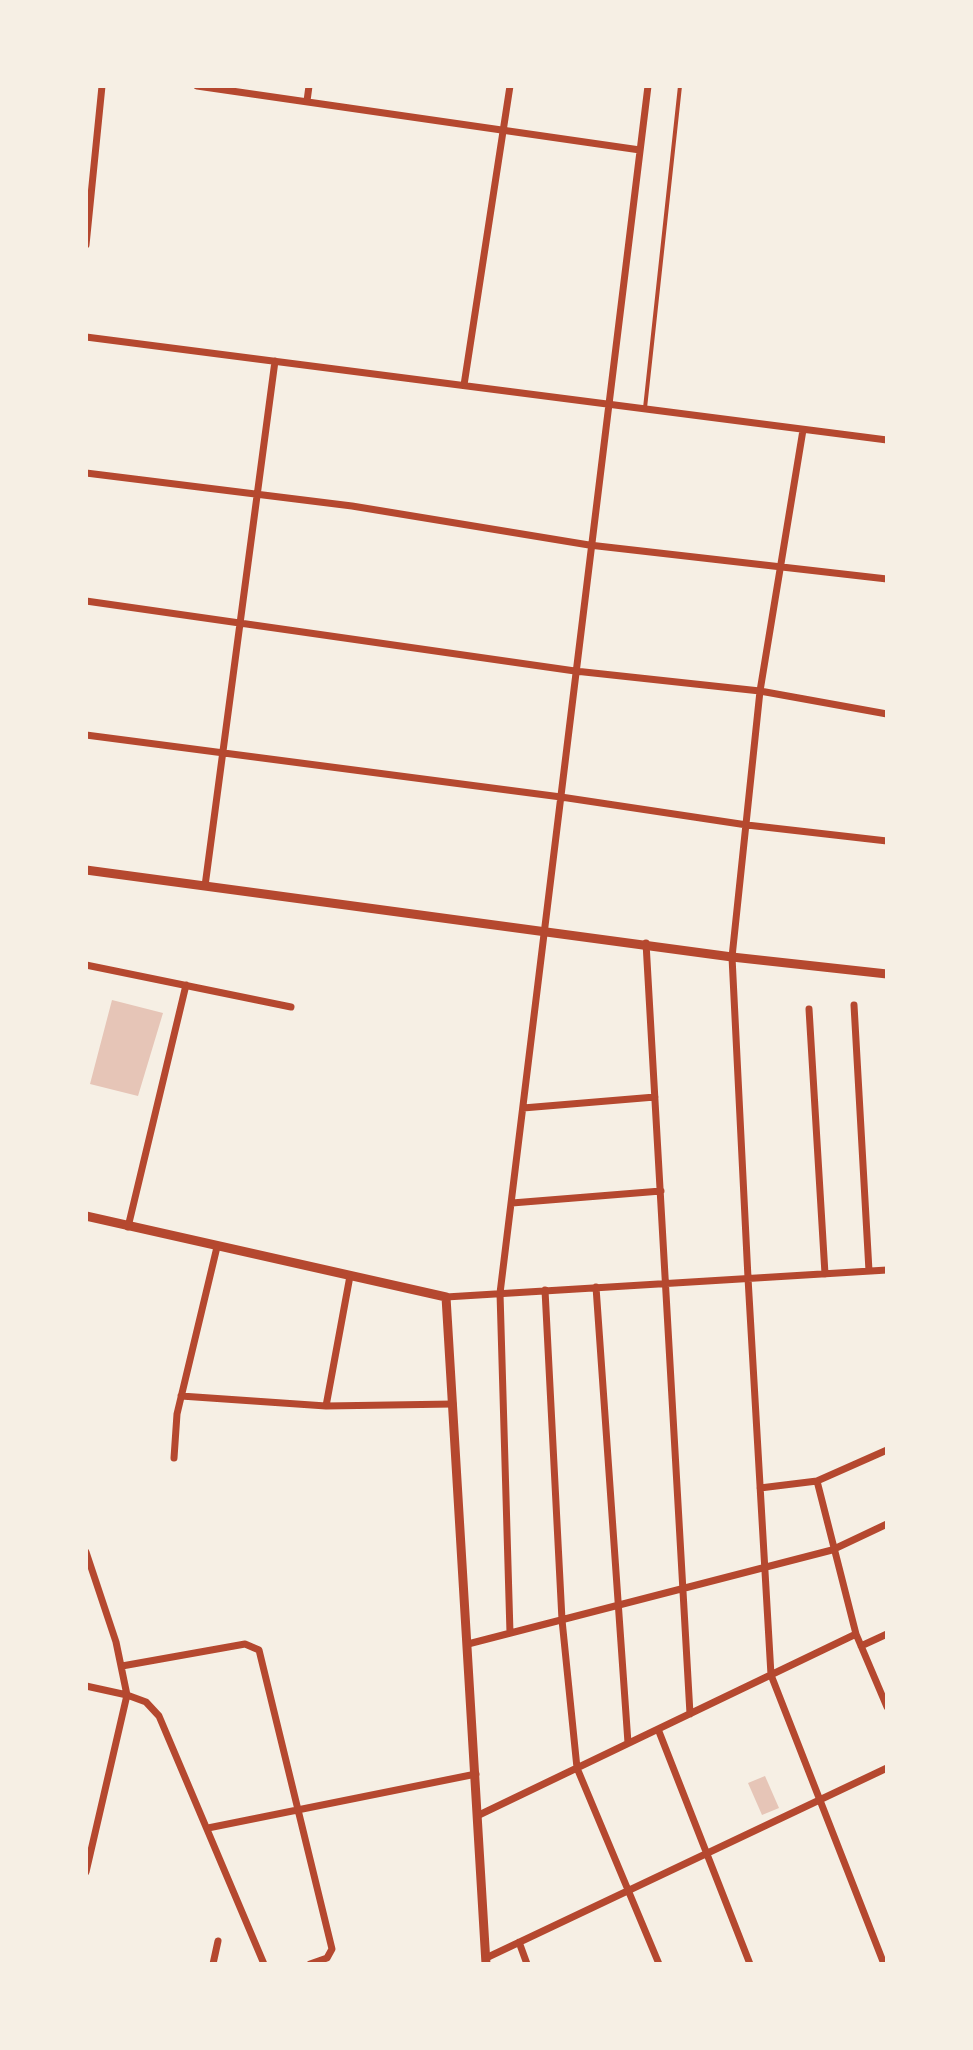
<!DOCTYPE html>
<style>
body{margin:0}
#map{position:relative;width:973px;height:2050px;overflow:hidden;background:#f6efe4;font-family:"Titillium Web",sans-serif}
canvas{display:block}
.frame{position:absolute;inset:0;border:88px solid #f6efe4;pointer-events:none}
</style>
<div id="map">
<canvas width="973" height="2050"></canvas>
<div class="frame"></div>
</div>
<script>
const ctx = document.querySelector('canvas').getContext('2d');
ctx.lineJoin = 'round';
function fill(path, color) {
  ctx.fillStyle = color;
  ctx.fill(path, 'evenodd');
}
function poly(rows) {
  const path = new Path2D();
  for (const r of rows) {
    path.moveTo(r[0], r[1]);
    for (let i = 2; i < r.length; i += 2) path.lineTo(r[i], r[i + 1]);
  }
  return path;
}
function stroke(path, color, width, dash) {
  ctx.strokeStyle = color;
  ctx.lineWidth = width;
  ctx.lineCap = dash ? 'butt' : 'round';
  ctx.setLineDash(dash || []);
  ctx.stroke(path);
}
const building = poly([
 [112,1000,163,1013,138,1096,90,1084],
 [765,1776,779,1808,762,1815,748,1783]
]);
const service = poly([
 [645,408,680,86]
]);
const minor = poly([
 [197,86,640,150],
 [307,101,309,86],
 [86,245,102,86],
 [86,337,887,440],
 [464,385,510,86],
 [803,430,760,691,732,957,748,1278,771,1675,884,1964],
 [86,473,352,506,589,545,887,579],
 [86,601,575,671,760,691,887,714],
 [86,735,561,797,747,825,887,841],
 [205,886,275,361],
 [646,943,690,1714],
 [86,965,291,1007],
 [854,1005,869,1271],
 [809,1009,825,1274],
 [523,1108,655,1097],
 [512,1203,661,1191],
 [128,1227,186,985],
 [596,1287,628,1743],
 [545,1290,562,1620,577,1768,659,1964],
 [446,1297,887,1270],
 [181,1396,326,1406,453,1404],
 [326,1406,350,1276],
 [174,1458,177,1414,217,1247],
 [817,1481,856,1634,887,1707],
 [760,1488,817,1481,887,1450],
 [86,1552,116,1642,127,1695,146,1702,159,1716,264,1964],
 [510,1633,500,1293,648,86],
 [468,1644,832,1550,887,1524],
 [861,1646,887,1634],
 [122,1666,245,1644,259,1650,332,1949,327,1958,310,1964],
 [86,1686,127,1695,86,1872],
 [658,1729,750,1964],
 [479,1815,856,1634],
 [208,1828,476,1774],
 [519,1942,527,1964],
 [486,1958,887,1768],
 [213,1964,218,1941]
]);
const tertiary = poly([
 [86,870,732,957,887,974],
 [86,1216,446,1297,486,1964]
]);
fill(building, '#e6c5b7');
stroke(service, '#b5482f', 4);
stroke(minor, '#b5482f', 7);
stroke(tertiary, '#b5482f', 9);
</script>
